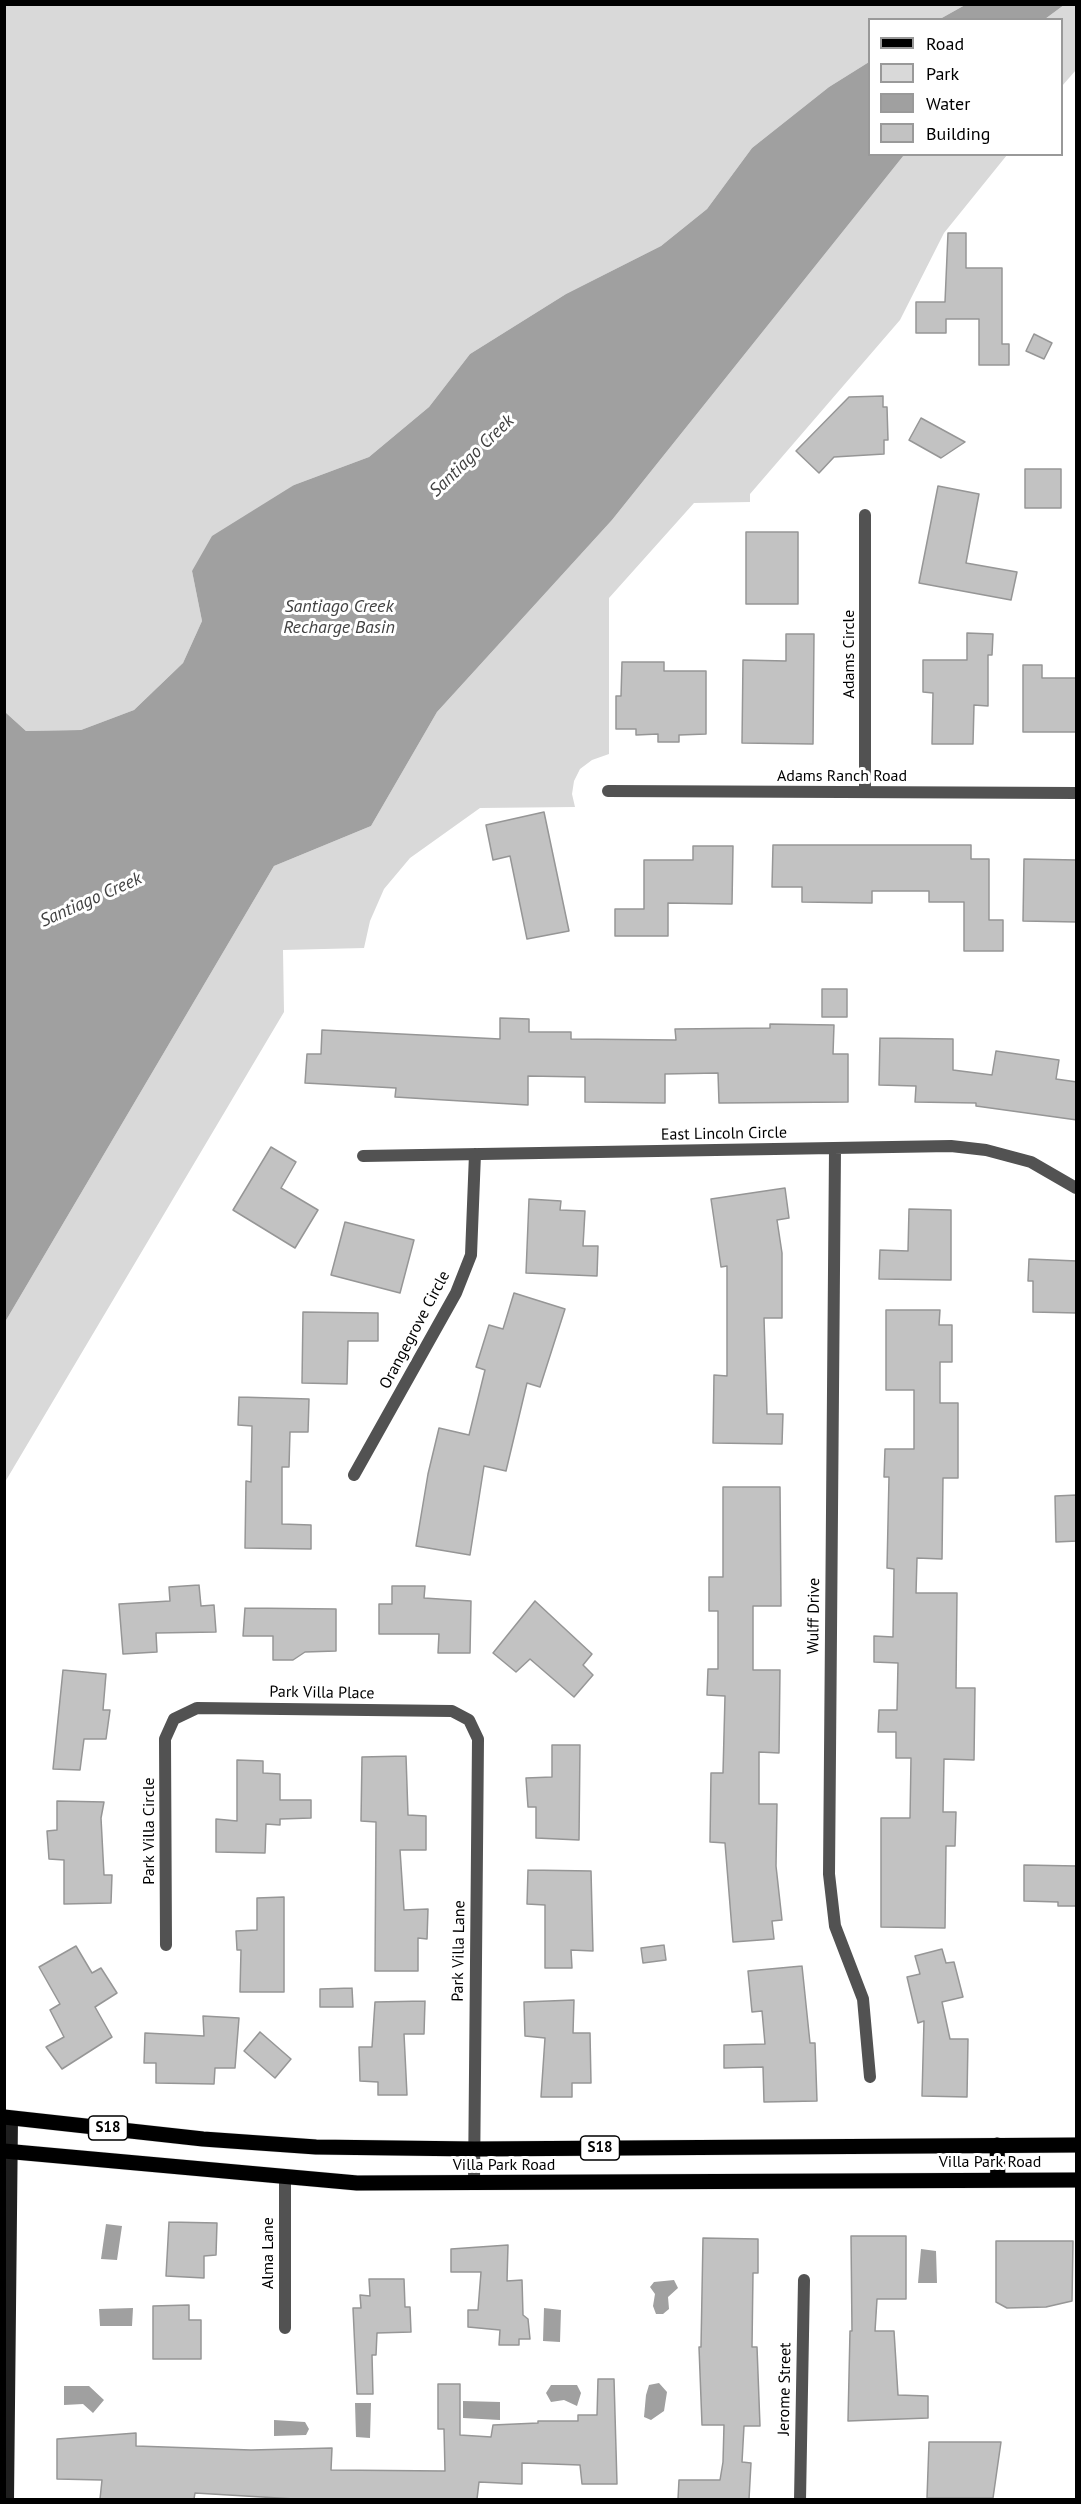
<!DOCTYPE html>
<style>
body{margin:0}
#map{position:relative;width:1081px;height:2504px;overflow:hidden;background:#fff;font-family:"PT Sans",sans-serif}
canvas{display:block}
.frame{position:absolute;inset:0;border:6px solid #000;pointer-events:none}
.legend{position:absolute;left:868px;top:18px;width:195px;height:138px;box-sizing:border-box;background:#fff;border:2px solid #999;margin:0;padding:8px 10px;list-style:none;font-size:18px;color:#000}
.legend li{display:flex;align-items:center;gap:12px;height:30px}
.legend b{width:30px;border:2px solid #999}
</style>
<div id="map">
<canvas width="1081" height="2504"></canvas>
<div class="frame"></div>
<ul class="legend">
<li><b style="height:8px;background:#000"></b>Road</li>
<li><b style="height:16px;background:#d9d9d9"></b>Park</li>
<li><b style="height:16px;background:#a0a0a0"></b>Water</li>
<li><b style="height:16px;background:#c2c2c2"></b>Building</li>
</ul>
</div>
<script>
const ctx = document.querySelector('canvas').getContext('2d');
ctx.lineJoin = 'round';
function fill(path, color) {
  ctx.fillStyle = color;
  ctx.fill(path, 'evenodd');
}
function poly(rows) {
  const path = new Path2D();
  for (const r of rows) {
    path.moveTo(r[0], r[1]);
    for (let i = 2; i < r.length; i += 2) path.lineTo(r[i], r[i + 1]);
  }
  return path;
}
function stroke(path, color, width, dash) {
  ctx.strokeStyle = color;
  ctx.lineWidth = width;
  ctx.lineCap = dash ? 'butt' : 'round';
  ctx.setLineDash(dash || []);
  ctx.stroke(path);
}
function write(font, color, halo, rows, align = 'center') {
  ctx.font = font + ' "PT Sans",sans-serif';
  ctx.lineWidth = 6;
  ctx.setLineDash([]);
  ctx.textBaseline = 'middle';
  ctx.strokeStyle = halo;
  ctx.fillStyle = color;
  for (const [text, x, y, turn = 0] of rows) {
    ctx.save();
    ctx.translate(x, y);
    ctx.rotate((+turn || 0) * Math.PI / 180);
    ctx.textAlign = isNaN(turn) ? turn : align;
    if (halo) ctx.strokeText(text, 0, 0);
    ctx.fillText(text, 0, 0);
    ctx.restore();
  }
}
const green = poly([
 [5,5,965,5,940,19,870,20,869,62,829,87,752,148,707,209,661,246,566,294,470,354,429,407,369,457,294,485,192,571,202,621,183,663,134,710,81,730,26,731,5,712],
 [1064,5,1076,5,1076,70,1062,86,1062,20,1045,19],
 [904,155,1007,155,944,233,900,320,750,494,750,502,694,503,609,598,609,754,592,760,580,769,574,781,572,794,575,807,480,808,410,858,384,889,370,921,364,948,283,950,284,1012,5,1482,5,1322,274,866,371,826,437,712,612,520]
]);
const water = poly([
 [965,5,965,4,1064,5,1045,19,940,19],
 [869,62,870,154,904,155,612,520,437,712,371,826,274,866,5,1322,5,712,26,731,81,730,134,710,183,663,202,621,192,571,212,536,294,485,369,457,429,407,470,354,566,294,661,246,707,209,752,148,829,87],
 [106,2224,122,2226,117,2260,101,2259],
 [921,2249,936,2251,937,2283,918,2283],
 [674,2280,678,2288,668,2297,669,2309,663,2314,656,2314,653,2306,655,2294,650,2287,654,2282],
 [133,2308,132,2326,100,2326,99,2309],
 [544,2308,561,2310,560,2342,543,2341],
 [659,2383,667,2392,664,2411,651,2420,644,2417,646,2395,649,2385],
 [551,2385,577,2385,581,2393,577,2406,564,2400,551,2402,546,2393],
 [64,2386,89,2386,104,2400,93,2413,83,2404,64,2405],
 [463,2401,500,2402,500,2420,463,2418],
 [355,2403,371,2403,370,2438,356,2437],
 [274,2420,305,2422,309,2429,306,2435,274,2436]
]);
const building = poly([
 [948,233,966,233,966,268,1002,268,1002,344,1009,344,1009,365,979,365,979,319,946,319,946,333,916,333,916,302,945,302,948,233],
 [1034,334,1052,343,1044,359,1026,351,1034,334],
 [883,396,883,407,887,407,888,440,884,440,884,454,834,457,819,473,796,451,849,397,883,396],
 [921,418,965,442,941,458,909,440,921,418],
 [1025,469,1061,469,1061,508,1025,508,1025,469],
 [938,486,979,494,966,563,1017,572,1011,600,919,583,938,486],
 [746,532,798,532,798,604,746,604,746,532],
 [967,633,993,634,992,655,988,655,988,706,974,705,973,744,932,744,933,693,923,692,923,660,967,660,967,633],
 [786,634,814,634,813,744,742,743,743,660,786,661,786,634],
 [622,662,664,662,664,671,706,671,706,734,679,735,679,742,658,742,658,734,636,735,636,729,616,729,616,696,621,696,622,662],
 [1023,665,1042,665,1042,678,1077,678,1077,732,1023,732,1023,665],
 [544,812,569,931,527,939,510,856,493,860,486,825,544,812],
 [773,845,971,845,971,859,989,859,989,920,1003,920,1003,951,964,951,964,902,929,902,929,891,872,891,872,903,802,902,802,887,772,887,773,845],
 [693,846,733,846,732,904,668,903,668,936,615,936,615,909,644,909,644,860,693,860,693,846],
 [1024,859,1077,860,1077,922,1023,921,1024,859],
 [822,989,847,989,847,1017,822,1017,822,989],
 [500,1018,529,1019,529,1032,571,1032,571,1039,676,1040,675,1029,770,1028,770,1024,834,1025,833,1054,848,1054,848,1102,719,1103,718,1073,665,1074,665,1103,585,1102,585,1077,528,1076,528,1105,395,1097,396,1088,305,1083,307,1054,321,1054,322,1030,500,1039,500,1018],
 [880,1038,953,1039,953,1070,992,1075,996,1051,1059,1060,1056,1079,1077,1082,1077,1120,976,1106,976,1103,915,1102,916,1086,879,1085,880,1038],
 [271,1147,296,1162,281,1188,318,1210,295,1248,233,1210,271,1147],
 [785,1188,789,1218,777,1220,782,1253,782,1318,764,1318,767,1414,783,1414,782,1444,713,1443,714,1375,727,1376,727,1266,721,1267,711,1199,785,1188],
 [529,1199,561,1201,560,1210,585,1211,583,1246,598,1246,597,1276,526,1273,529,1199],
 [909,1209,951,1210,951,1280,879,1279,880,1250,908,1251,909,1209],
 [345,1222,414,1240,400,1293,331,1275,345,1222],
 [1029,1259,1077,1261,1077,1313,1033,1312,1033,1281,1028,1281,1029,1259],
 [514,1293,565,1309,540,1387,527,1383,506,1471,484,1466,470,1555,416,1546,428,1474,439,1428,469,1435,485,1370,476,1367,489,1325,503,1329,514,1293],
 [886,1310,940,1310,939,1325,952,1325,952,1362,940,1362,940,1403,958,1403,958,1478,943,1478,942,1559,917,1558,916,1593,957,1593,956,1688,975,1688,974,1760,944,1759,943,1812,956,1812,955,1846,946,1846,945,1928,881,1927,881,1818,910,1818,911,1758,896,1758,896,1732,878,1732,879,1710,897,1710,898,1663,874,1662,874,1636,893,1637,894,1569,887,1568,889,1477,884,1477,885,1449,914,1449,914,1390,886,1390,886,1310],
 [303,1312,378,1313,378,1341,348,1341,347,1384,302,1383,303,1312],
 [239,1397,309,1399,308,1432,290,1432,289,1467,282,1467,282,1524,311,1525,311,1549,245,1548,246,1481,251,1482,252,1426,238,1425,239,1397],
 [723,1487,780,1487,781,1606,753,1606,753,1670,780,1670,779,1753,759,1752,759,1804,777,1804,776,1866,782,1920,772,1921,774,1939,733,1942,725,1843,710,1842,711,1773,723,1773,725,1696,707,1695,708,1669,718,1669,718,1611,709,1611,709,1577,723,1577,723,1487],
 [1077,1495,1077,1541,1056,1542,1055,1496,1077,1495],
 [199,1585,201,1606,214,1605,216,1632,156,1633,157,1652,123,1654,119,1604,170,1601,169,1587,199,1585],
 [392,1586,425,1586,424,1598,471,1601,470,1653,438,1653,439,1634,379,1634,379,1604,392,1604,392,1586],
 [535,1601,592,1654,583,1665,593,1675,574,1697,530,1659,516,1672,493,1653,535,1601],
 [245,1608,336,1609,336,1651,305,1652,293,1660,273,1660,273,1636,243,1636,245,1608],
 [63,1670,106,1674,103,1710,110,1710,106,1739,84,1739,80,1770,53,1769,63,1670],
 [552,1745,580,1745,579,1840,536,1838,536,1807,528,1807,526,1778,552,1777,552,1745],
 [406,1756,408,1815,426,1816,426,1850,400,1850,404,1910,428,1909,427,1939,418,1938,418,1971,375,1971,376,1822,361,1821,362,1757,406,1756],
 [237,1760,263,1761,263,1773,280,1774,280,1800,311,1800,311,1818,280,1819,280,1825,266,1824,265,1853,216,1852,216,1819,237,1821,237,1760],
 [57,1801,104,1802,101,1818,104,1875,112,1875,111,1903,64,1904,64,1860,49,1859,47,1831,57,1830,57,1801],
 [1024,1865,1077,1866,1077,1906,1058,1906,1058,1902,1024,1901,1024,1865],
 [528,1870,591,1871,593,1951,571,1950,572,1968,545,1968,545,1905,527,1904,528,1870],
 [284,1897,284,1992,240,1992,241,1950,237,1950,236,1931,257,1930,257,1898,284,1897],
 [664,1945,666,1960,643,1963,641,1948,664,1945],
 [76,1946,92,1973,101,1968,117,1993,95,2007,112,2037,62,2069,46,2047,64,2037,50,2010,60,2004,39,1967,76,1946],
 [942,1949,946,1963,954,1962,963,1997,942,2002,950,2039,968,2039,967,2097,922,2096,924,2021,918,2023,907,1977,920,1974,915,1956,942,1949],
 [802,1966,810,2043,815,2043,817,2101,764,2102,763,2067,724,2068,724,2045,765,2044,762,2011,752,2012,748,1971,802,1966],
 [352,1988,353,2007,320,2007,320,1989,352,1988],
 [574,2000,573,2033,590,2033,591,2083,572,2083,572,2097,541,2097,545,2038,525,2036,524,2002,574,2000],
 [425,2001,424,2034,404,2034,407,2095,378,2095,378,2082,360,2081,359,2047,372,2047,375,2002,425,2001],
 [203,2016,239,2018,235,2068,215,2068,214,2084,156,2083,156,2063,144,2063,145,2033,204,2036,203,2016],
 [260,2032,291,2059,275,2078,244,2051,260,2032],
 [169,2222,217,2223,216,2255,204,2256,204,2278,166,2276,169,2222],
 [851,2236,906,2236,906,2299,877,2299,875,2331,894,2331,898,2395,928,2396,928,2418,848,2421,850,2331,852,2331,851,2236],
 [703,2238,758,2239,758,2273,753,2273,752,2347,757,2347,760,2426,744,2426,742,2462,751,2463,749,2499,678,2499,679,2480,720,2480,723,2462,724,2425,702,2425,699,2347,701,2347,703,2238],
 [996,2241,1073,2241,1072,2301,1046,2307,1007,2308,996,2302,996,2241],
 [508,2245,507,2281,522,2280,523,2315,528,2319,530,2339,519,2339,519,2345,499,2345,500,2330,468,2327,468,2310,478,2310,481,2272,451,2272,451,2249,508,2245],
 [369,2279,404,2279,405,2307,410,2307,411,2332,377,2333,376,2355,372,2355,373,2394,357,2394,353,2308,361,2308,360,2295,370,2296,369,2279],
 [189,2305,189,2320,201,2320,201,2359,153,2359,153,2306,189,2305],
 [598,2379,614,2379,617,2484,582,2484,580,2465,522,2463,522,2484,479,2482,477,2499,295,2499,195,2493,194,2499,100,2499,102,2480,57,2479,57,2439,136,2433,136,2446,251,2450,332,2448,331,2470,445,2471,444,2429,438,2429,438,2384,460,2384,460,2435,491,2437,493,2425,538,2423,538,2421,578,2421,578,2415,597,2415,598,2379],
 [929,2442,1001,2442,993,2498,927,2498,929,2442]
]);
const street = poly([
 [865,515,865,792],
 [608,791,1076,793],
 [835,1149,829,1874,835,1926,863,1999,870,2077],
 [363,1156,951,1146,986,1150,1031,1162,1076,1188],
 [354,1475,456,1293,471,1255,475,1154],
 [166,1945,165,1739,174,1719,197,1708,452,1711,469,1720,478,1739,474,2184],
 [285,2178,285,2328],
 [800,2500,804,2280]
]);
const secondary = poly([
 [8,2500,12,2118]
]);
const primary = poly([
 [4,2117,203,2139,316,2147,474,2149,1076,2145],
 [997,2145,998,2180],
 [4,2151,357,2183,1076,2180]
]);
const shields = [
 [108,2128,39],
 [600,2148,39]
];
const shieldNames = [
 ["S18",108,2128],
 ["S18",600,2148]
];
const streetNames = [
 ["Adams Circle",849,654,-90],
 ["Adams Ranch Road",842,776],
 ["East Lincoln Circle",724,1134,-1],
 ["Orangegrove Circle",415,1330,-62],
 ["Wulff Drive",814,1616,-89],
 ["Park Villa Place",322,1693,1],
 ["Park Villa Circle",149,1831,-90],
 ["Park Villa Lane",459,1951,-89],
 ["Villa Park Road",990,2162],
 ["Villa Park Road",504,2165],
 ["Alma Lane",268,2253,-90],
 ["Jerome Street",785,2389,-89]
];
const waterNames = [
 ["Santiago Creek",472,456,-44],
 ["Santiago Creek",339,607],
 ["Recharge Basin",339,628],
 ["Santiago Creek",91,900,-24]
];
fill(green, '#d9d9d9');
fill(water, '#a0a0a0');
fill(building, '#c2c2c2');
stroke(building, '#969696', 1.5);
stroke(primary, '#dbdbdb', 16);
stroke(street, '#525252', 12);
stroke(secondary, '#1f1f1f', 12);
stroke(primary, '#000', 15);
for (const [x, y, w] of shields) {
  const box = new Path2D();
  box.roundRect(x - w / 2, y - 12, w, 24, 4.5);
  ctx.fillStyle = '#fff';
  ctx.fill(box);
  stroke(box, '#000', 1.5);
}
write('bold 15px', '#000', null, shieldNames);
write('16px', '#000', '#fff', streetNames);
write('italic 18px', '#414141', '#fff', waterNames);
</script>
